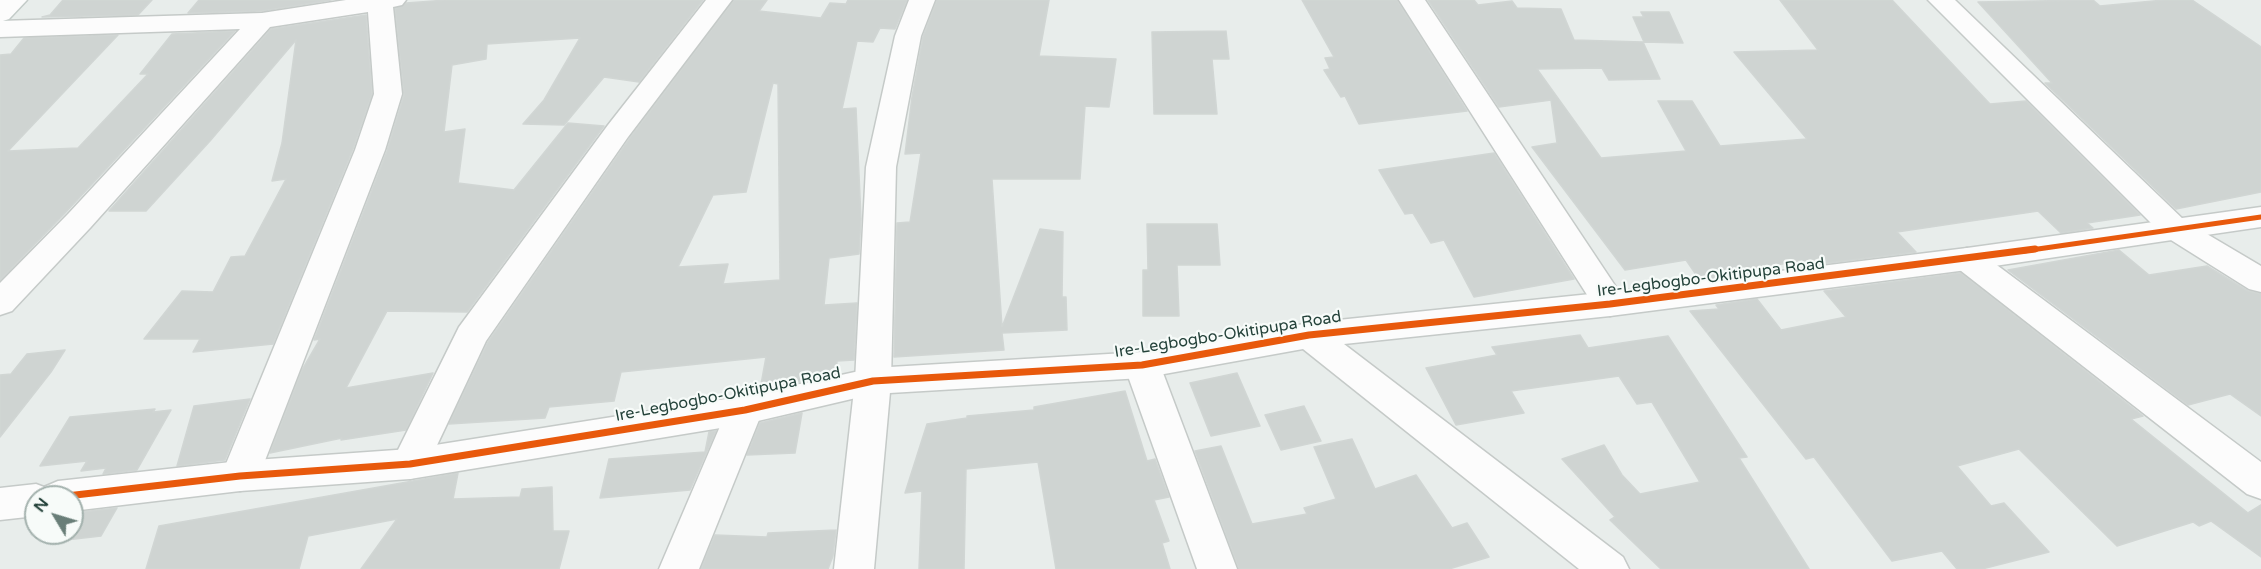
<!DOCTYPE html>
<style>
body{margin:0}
#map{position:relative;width:2261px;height:569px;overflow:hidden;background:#e8edeb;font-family:"Varela Round",sans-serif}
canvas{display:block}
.north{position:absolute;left:24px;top:485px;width:60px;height:60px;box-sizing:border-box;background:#f7fbf9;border:2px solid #a3b1ad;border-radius:50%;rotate:308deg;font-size:16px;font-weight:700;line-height:24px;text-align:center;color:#24423a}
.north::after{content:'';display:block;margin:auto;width:21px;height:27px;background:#697e78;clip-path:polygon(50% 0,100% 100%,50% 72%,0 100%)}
</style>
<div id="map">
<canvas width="2261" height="569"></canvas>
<div class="north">N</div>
</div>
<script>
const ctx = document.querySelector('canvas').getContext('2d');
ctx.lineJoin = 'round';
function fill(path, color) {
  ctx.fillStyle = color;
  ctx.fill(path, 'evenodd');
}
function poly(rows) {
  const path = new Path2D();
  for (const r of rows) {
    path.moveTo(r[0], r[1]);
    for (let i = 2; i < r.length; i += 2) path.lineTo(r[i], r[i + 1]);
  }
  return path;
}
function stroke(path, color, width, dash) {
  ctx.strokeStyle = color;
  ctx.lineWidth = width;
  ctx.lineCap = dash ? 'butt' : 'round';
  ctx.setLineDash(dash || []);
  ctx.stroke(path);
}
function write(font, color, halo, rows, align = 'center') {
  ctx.font = font + ' "Varela Round",sans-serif';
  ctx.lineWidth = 4.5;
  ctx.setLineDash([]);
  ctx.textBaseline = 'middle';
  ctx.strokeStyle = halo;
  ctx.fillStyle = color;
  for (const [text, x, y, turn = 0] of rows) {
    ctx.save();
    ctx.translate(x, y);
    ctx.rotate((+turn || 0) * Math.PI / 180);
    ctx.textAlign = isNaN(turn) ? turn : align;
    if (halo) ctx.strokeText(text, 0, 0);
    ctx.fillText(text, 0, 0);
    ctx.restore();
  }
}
const building = poly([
 [63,0,152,0,138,15,42,17,50,15,63,0],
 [199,0,331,0,262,11,188,13,199,0],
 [447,0,703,0,639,82,604,77,564,125,523,124,544,100,580,38,487,44,486,59,452,65,444,132,465,129,458,183,514,190,568,123,604,126,467,312,387,311,346,388,433,373,406,430,341,440,342,438,270,453,302,370,320,339,314,340,387,151,404,95,395,9,406,3,447,0],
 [734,0,767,0,759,11,821,18,830,3,846,4,848,0,907,0,895,29,880,28,873,42,857,41,842,109,856,108,861,219,859,254,829,258,824,305,857,303,854,360,837,361,836,374,760,390,766,357,621,372,614,401,549,407,545,418,449,424,488,342,630,138,734,0],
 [773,83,778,84,780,280,723,284,728,264,678,267,713,195,746,192,773,83],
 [937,0,1049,0,1039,56,1116,59,1109,107,1085,106,1080,179,992,179,1002,327,1040,229,1063,232,1062,297,1066,297,1067,330,1002,333,1004,350,894,357,897,223,910,222,921,153,905,154,912,97,923,37,937,0],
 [1302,0,1397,0,1467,111,1359,124,1345,96,1341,97,1324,70,1330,69,1325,58,1334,57,1302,0],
 [1428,0,1474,0,1478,5,1512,1,1517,8,1561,9,1574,40,1643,42,1660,79,1609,80,1602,68,1537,69,1601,158,1686,151,1658,101,1692,101,1720,146,1807,139,1734,52,1818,50,1780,0,1892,0,1990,104,2026,101,2140,215,2087,223,2093,228,2061,233,2038,211,1897,232,1916,252,1803,266,1799,261,1736,272,1737,274,1699,279,1686,260,1625,270,1532,147,1557,143,1551,100,1499,107,1428,0],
 [2093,0,2100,6,2164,0,2192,0,2261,47,2261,192,2176,209,2045,83,2052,83,1978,2,2093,0],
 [1641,12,1669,12,1683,43,1644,42,1633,17,1644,17,1641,12],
 [366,15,372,94,353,149,273,344,193,352,200,339,144,339,182,291,213,292,231,257,245,256,286,179,272,181,282,143,296,40,210,141,146,211,109,211,271,29,366,15],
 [235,31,66,212,0,280,0,55,11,54,24,38,118,35,8,151,78,148,148,74,140,74,172,34,235,31],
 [1226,31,1229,59,1212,59,1217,114,1154,114,1152,32,1226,31],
 [1494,153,1574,279,1474,297,1444,240,1431,243,1413,213,1405,214,1379,170,1494,153],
 [1147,224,1217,224,1220,265,1177,265,1179,316,1143,316,1143,270,1148,270,1147,224],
 [2119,250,2149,275,2207,266,2248,291,2261,294,2261,416,2230,394,2188,405,2008,270,2119,250],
 [1961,273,2143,416,2131,419,2248,513,2261,505,2261,557,2211,521,2199,526,2193,522,2117,546,2019,449,1957,466,1991,506,2004,503,2049,552,1982,569,1957,569,1942,551,1892,561,1814,457,1806,459,1690,311,1719,309,1716,305,1757,299,1781,330,1846,317,1824,291,1961,273],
 [1580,335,1588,348,1668,336,1747,457,1739,458,1809,569,1661,569,1610,520,1615,517,1562,459,1604,445,1622,475,1640,494,1700,482,1652,402,1637,404,1619,376,1511,391,1524,413,1456,425,1426,368,1497,355,1492,347,1580,335],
 [65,350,51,372,0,437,0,375,11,374,27,354,65,350],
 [1237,373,1260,426,1211,436,1190,383,1237,373],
 [1125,391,1147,461,1155,459,1169,497,1154,500,1169,541,1162,543,1170,569,1056,569,1038,462,966,469,964,569,919,569,922,491,905,493,927,424,967,418,967,416,1034,410,1034,407,1125,391],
 [250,399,225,460,177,466,194,406,250,399],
 [1304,406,1321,441,1281,450,1265,415,1304,406],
 [155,409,153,412,171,410,137,470,103,474,106,468,81,471,87,461,40,466,70,417,155,409],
 [802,413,795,453,747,455,760,423,802,413],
 [716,431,690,490,600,498,609,459,705,452,709,432,716,431],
 [1352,439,1375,489,1416,475,1452,528,1467,523,1489,557,1449,569,1239,569,1195,451,1221,446,1252,524,1307,514,1304,508,1336,499,1314,447,1352,439],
 [458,473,453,499,520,497,522,489,552,487,553,531,569,531,559,569,361,569,397,519,308,536,299,569,146,569,159,526,458,473],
 [117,508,101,536,66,540,82,512,117,508],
 [836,530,833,556,828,569,701,569,715,535,767,537,768,533,836,530]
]);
const minor = poly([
 [346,0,406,0,402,5,393,7,402,94,385,150,259,476,254,487,240,491,226,487,221,476,355,150,374,94,368,12,270,27,90,228,12,311,0,315,0,283,68,214,240,29,0,37,0,21,262,13,346,0],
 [706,0,732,0,628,137,486,341,423,475,410,479,397,475,391,464,459,327,608,125,706,0],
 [909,0,935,0,921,36,896,167,891,381,874,569,834,569,855,381,866,167,895,36,909,0],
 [1399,0,1425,0,1622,296,1627,304,1622,312,1610,316,1598,312,1399,0],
 [1928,0,1955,0,2185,221,2261,266,2261,292,2249,289,2163,235,1928,0],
 [1967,248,1978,251,2261,462,2261,499,2247,494,1956,267,1951,259,1956,251,1967,248],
 [1142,352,1154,356,1160,365,1237,569,1197,569,1124,365,1130,356,1142,352],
 [745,396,758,400,763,410,699,569,659,569,727,410,732,400,745,396]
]);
const tertiary = poly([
 [2261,207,2261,227,1967,270,1610,316,1344,344,1623,557,1629,569,1579,569,1303,349,1142,378,873,394,745,424,410,479,240,491,72,511,72,497,36,497,36,516,0,520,0,488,36,484,44,487,58,481,240,461,410,449,745,396,873,368,1142,352,1309,323,1610,292,1967,248,2261,207]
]);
const secondary = poly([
 [0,0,27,0,9,19,0,22,0,0]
]);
const cyclewayFar1 = poly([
 [2024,251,2261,217]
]);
const cycleway = poly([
 [58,497,240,476,410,464,745,410,873,381,1142,365,1309,335,1610,304,2035,249]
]);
const streetNames = [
 ["Ire-Legbogbo-Okitipupa Road",1711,278,-7],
 ["Ire-Legbogbo-Okitipupa Road",1228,335,-9],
 ["Ire-Legbogbo-Okitipupa Road",728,395,-11]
];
fill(building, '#cfd4d2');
stroke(building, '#d1d6d4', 1.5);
stroke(minor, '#c5cac8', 3);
stroke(tertiary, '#c5cac8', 3);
stroke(secondary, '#c3cbc8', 3);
fill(minor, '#fcfcfc');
fill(tertiary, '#fcfcfc');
fill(secondary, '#fcfcfc');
stroke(cyclewayFar1, '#e8590c', 5);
stroke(cycleway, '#e8590c', 7);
write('16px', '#24423a', '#f7fbf9', streetNames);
</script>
